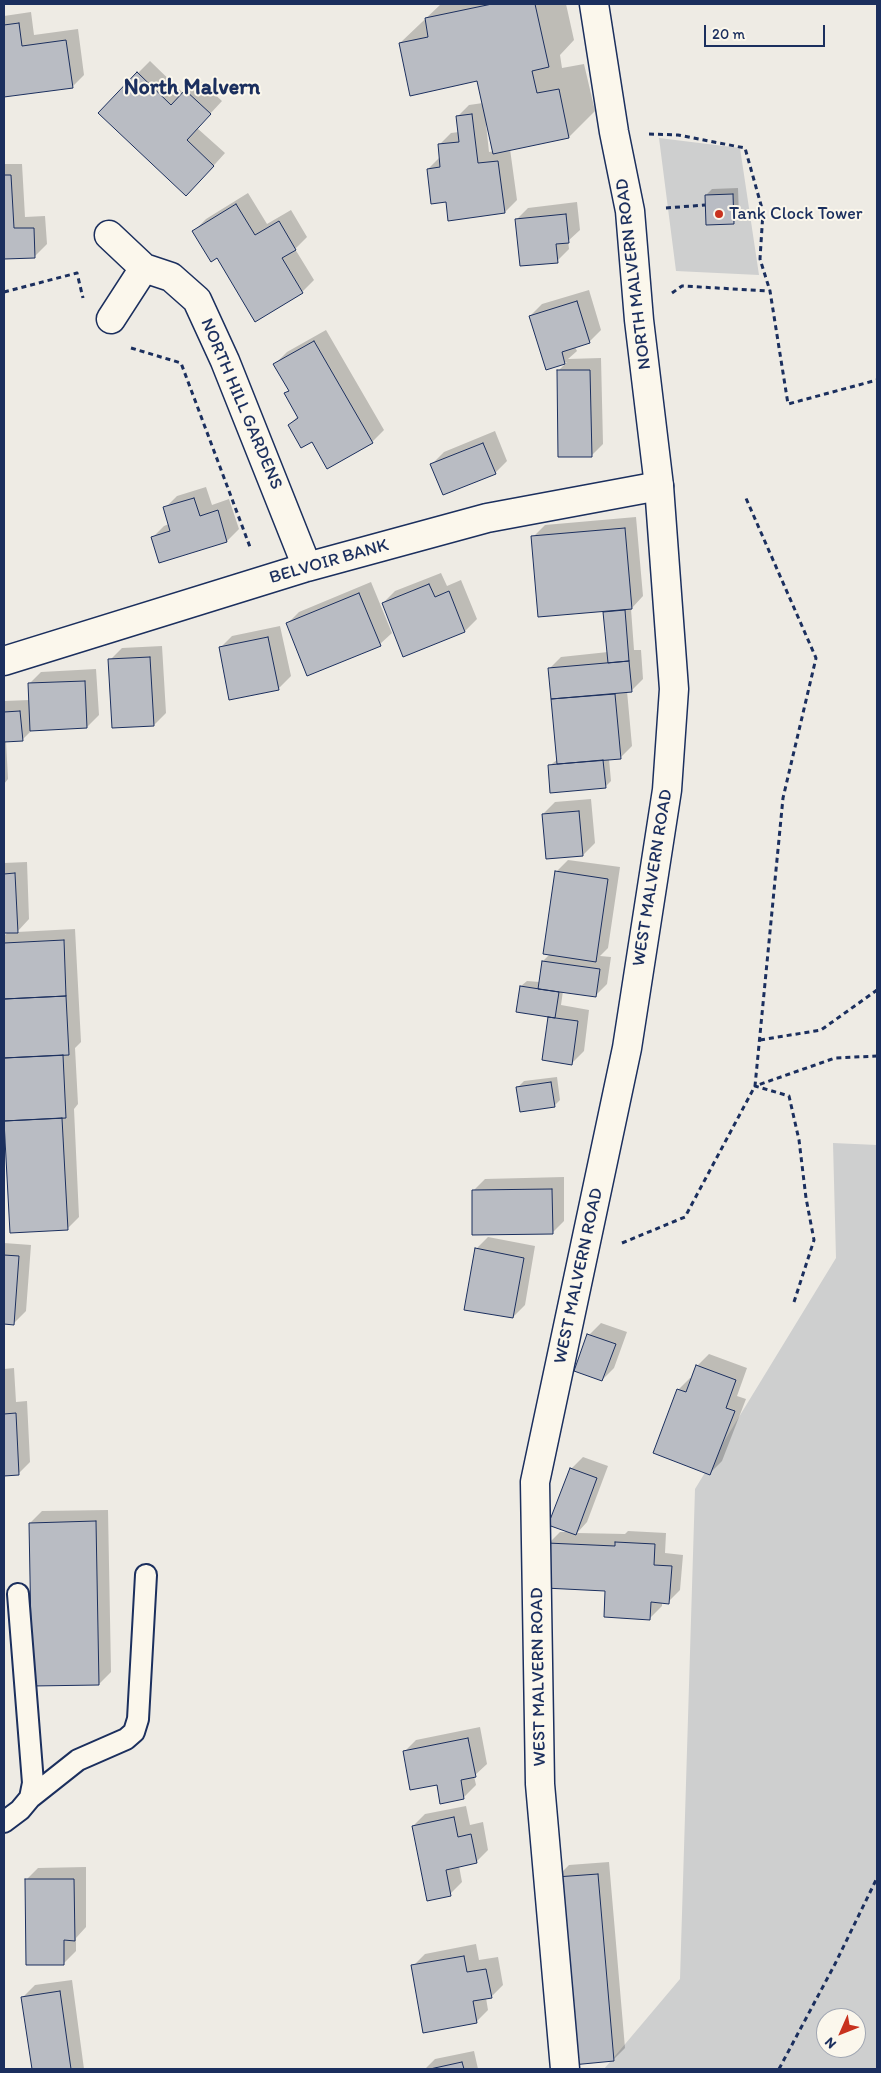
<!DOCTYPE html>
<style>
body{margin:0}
#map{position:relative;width:881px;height:2073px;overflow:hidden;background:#eeebe4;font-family:Itim,sans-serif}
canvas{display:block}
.frame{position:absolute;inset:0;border:5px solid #1b2f5e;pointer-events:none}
.north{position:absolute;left:816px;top:2008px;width:50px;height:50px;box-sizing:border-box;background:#fbf7ec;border:1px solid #a1a7b3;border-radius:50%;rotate:226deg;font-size:14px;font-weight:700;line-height:20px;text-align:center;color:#1b2f5e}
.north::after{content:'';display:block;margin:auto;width:18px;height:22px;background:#c8321e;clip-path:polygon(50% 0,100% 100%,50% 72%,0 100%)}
.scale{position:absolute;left:704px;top:25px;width:121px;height:22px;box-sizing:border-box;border:2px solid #1b2f5e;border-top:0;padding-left:6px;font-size:15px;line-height:18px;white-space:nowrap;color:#1b2f5e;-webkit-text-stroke:4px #fbf7ec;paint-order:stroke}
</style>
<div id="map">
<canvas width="881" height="2073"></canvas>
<div class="frame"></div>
<div class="north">N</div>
<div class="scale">20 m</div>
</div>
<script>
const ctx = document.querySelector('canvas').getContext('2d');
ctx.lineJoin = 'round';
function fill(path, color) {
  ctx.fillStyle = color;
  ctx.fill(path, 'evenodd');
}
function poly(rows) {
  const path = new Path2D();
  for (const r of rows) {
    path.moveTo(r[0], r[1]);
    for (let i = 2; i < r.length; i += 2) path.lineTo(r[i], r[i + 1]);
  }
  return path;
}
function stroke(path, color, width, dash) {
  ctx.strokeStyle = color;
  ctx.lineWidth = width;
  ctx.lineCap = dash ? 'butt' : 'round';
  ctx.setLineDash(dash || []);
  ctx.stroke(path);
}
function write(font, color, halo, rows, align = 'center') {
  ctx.font = font + ' Itim,sans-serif';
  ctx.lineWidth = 4;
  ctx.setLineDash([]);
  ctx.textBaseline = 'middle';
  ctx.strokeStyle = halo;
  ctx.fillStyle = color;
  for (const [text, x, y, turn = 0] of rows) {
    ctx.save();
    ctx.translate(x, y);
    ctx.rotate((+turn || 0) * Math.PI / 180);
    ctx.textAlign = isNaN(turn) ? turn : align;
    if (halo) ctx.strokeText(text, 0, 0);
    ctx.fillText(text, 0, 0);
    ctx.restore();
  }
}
const green = poly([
 [659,138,740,148,759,275,676,271],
 [833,1143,877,1145,877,2069,604,2069,680,1979,695,1489,836,1258],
 [826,2018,856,2018,856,2048,826,2048]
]);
const shadow = poly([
 [441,4,566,4,574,40,560,55,562,68,584,64,595,111,569,137,510,149,517,200,505,212,447,200,428,169,440,157,439,145,451,133,459,132,457,117,469,105,483,103,478,80,400,43],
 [486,124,488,124,494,151,489,152],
 [31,12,34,35,78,29,84,75,72,87,4,96,4,16],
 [150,61,183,93,198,79,222,101,197,128,225,153,198,183,138,73],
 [4,164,22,164,25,217,45,216,47,244,35,256,4,258],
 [738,188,739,217,733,223,706,195,712,189],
 [248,193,267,224,291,210,307,237,295,249,314,280,302,292,194,231,206,219],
 [577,202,580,230,568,241,569,249,557,261,516,220,528,208],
 [589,290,601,330,589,342,575,347,577,351,568,359,601,358,603,444,591,456,558,371,567,362,547,368,530,316,542,304],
 [326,330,384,430,372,442,312,440,289,425,298,416,286,393,290,390,275,364,287,352],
 [495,431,507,461,495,473,432,464,444,452],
 [206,487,212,505,229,499,239,529,227,541,160,561,152,538,164,526,169,524,165,508,177,496],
 [636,517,643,596,631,609,634,650,641,650,643,679,631,691,627,691,632,746,620,758,609,759,611,781,605,787,549,766,557,760,549,669,561,657,608,652,605,612,607,610,533,537,545,525],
 [441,573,447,586,461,580,477,619,465,631,404,656,383,603,395,591],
 [371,582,392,633,380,644,287,624,299,612],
 [280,626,291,676,279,688,220,648,232,636],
 [162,646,166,713,154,725,110,660,122,648],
 [96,669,99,715,87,727,33,729,22,740,6,741,8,779,4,784,4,701,30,700,29,684,41,672],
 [591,799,595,843,583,855,543,814,555,802],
 [568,860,620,867,608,948,600,956,611,957,607,984,595,996,563,991,561,1005,589,1010,584,1051,572,1063,550,1018,551,1016,521,986,527,981,540,982,543,961,550,954,556,872],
 [27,862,29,919,17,932,75,929,81,1042,75,1048,78,1104,74,1109,79,1217,67,1229,11,1232,4,1094,4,936,8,932,4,932,4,863],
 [557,1077,560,1100,554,1106,518,1087,524,1081],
 [564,1177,564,1221,552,1233,473,1191,485,1179],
 [488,1237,535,1246,525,1305,513,1317,476,1249],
 [4,1243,31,1245,26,1311,14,1323,4,1323],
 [601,1323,627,1332,614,1368,602,1380,589,1335],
 [709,1354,747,1368,737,1396,746,1399,722,1461,710,1473,678,1390,690,1378,693,1379,697,1366],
 [14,1368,16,1402,27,1401,30,1462,18,1474,4,1474,4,1369],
 [583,1457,608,1466,587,1522,577,1533,625,1534,628,1531,666,1533,665,1553,683,1555,680,1590,668,1602,662,1602,662,1606,650,1618,606,1590,548,1544,560,1532,570,1532,571,1469],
 [108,1510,111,1672,99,1684,30,1523,42,1511],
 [480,1727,487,1764,474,1776,476,1785,464,1797,438,1783,404,1752,416,1740],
 [466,1806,470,1825,483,1822,488,1850,476,1862,459,1866,462,1882,450,1894,413,1826,425,1814],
 [609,1862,625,2048,613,2060,557,1877,569,1865],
 [86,1867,86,1927,76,1938,76,1951,64,1963,26,1880,38,1868],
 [476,1944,479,1960,498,1957,503,1985,491,1997,486,1998,488,2010,476,2022,413,1966,425,1954],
 [72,1980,84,2069,33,2069,23,1997,35,1985],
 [474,2051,478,2069,425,2069,435,2059]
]);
const building = poly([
 [492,4,535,4,549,67,532,71,537,93,559,89,569,138,493,154,477,81,410,96,399,43,428,37,425,18,492,4],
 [19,23,22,46,66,40,73,88,4,97,4,25,19,23],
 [137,72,171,105,185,90,211,114,187,140,214,166,186,196,98,113,137,72],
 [472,114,478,163,498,161,505,213,448,221,446,202,431,204,427,169,440,167,438,144,459,142,456,116,472,114],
 [4,175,11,175,14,228,34,228,35,258,4,259,4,175],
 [733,194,734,224,706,225,705,195,733,194],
 [236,204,255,235,279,221,296,250,282,258,303,293,255,322,217,258,211,262,192,231,236,204],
 [566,214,569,243,556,244,558,263,520,266,515,219,566,214],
 [577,301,590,343,562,352,565,364,546,370,529,316,577,301],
 [314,341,373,443,327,469,312,442,301,448,288,425,298,418,284,393,289,391,273,364,314,341],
 [557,370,590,370,592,457,558,457,557,370],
 [483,443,496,474,443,495,430,464,483,443],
 [194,498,200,516,218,510,227,542,159,563,151,537,170,531,163,507,194,498],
 [625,528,632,609,538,617,531,536,625,528],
 [429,584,435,597,449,591,465,632,403,657,382,603,429,584],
 [359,593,381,646,307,676,286,623,359,593],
 [625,610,629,661,608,663,603,612,625,610],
 [268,637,279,690,229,700,219,647,268,637],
 [150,657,154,726,112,728,108,659,150,657],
 [629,661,632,692,551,699,548,668,629,661],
 [85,681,87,728,30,731,28,683,85,681],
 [615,694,621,759,557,764,551,699,615,694],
 [20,711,23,741,4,742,4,712,20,711],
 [603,760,606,788,550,793,548,765,603,760],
 [579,811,583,856,546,859,542,814,579,811],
 [555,871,608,879,596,962,543,954,555,871],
 [15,873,18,933,4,933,4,874,15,873],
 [64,940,66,996,4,999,4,943,64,940],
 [542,961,600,969,596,997,538,989,542,961],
 [520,986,559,992,555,1018,516,1012,520,986],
 [66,996,69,1055,4,1058,4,999,66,996],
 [548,1017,578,1021,572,1065,542,1060,548,1017],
 [63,1055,66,1118,4,1121,4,1058,63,1055],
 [551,1082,555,1107,520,1112,516,1087,551,1082],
 [62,1118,68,1230,10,1233,4,1121,62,1118],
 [552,1189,553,1234,472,1235,472,1190,552,1189],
 [475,1248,524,1258,513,1318,464,1310,475,1248],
 [4,1255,19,1256,14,1325,4,1324,4,1255],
 [587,1334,616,1344,602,1381,574,1371,587,1334],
 [696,1365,736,1380,726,1408,735,1411,710,1475,653,1453,677,1389,686,1392,696,1365],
 [4,1399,4,1414,16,1413,19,1475,4,1476,4,1399],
 [570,1468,597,1478,576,1535,548,1525,570,1468],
 [96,1521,99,1685,32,1686,29,1523,96,1521],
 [615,1542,655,1544,654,1565,672,1566,669,1604,651,1602,650,1620,604,1617,605,1591,545,1588,547,1543,615,1546,615,1542],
 [468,1738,476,1777,461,1780,464,1799,440,1804,437,1785,410,1790,403,1751,468,1738],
 [454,1817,458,1837,471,1834,477,1863,446,1870,451,1896,427,1901,412,1826,454,1817],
 [598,1874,614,2061,572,2065,556,1877,598,1874],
 [25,1879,74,1879,75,1941,64,1940,64,1965,26,1965,25,1879],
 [464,1956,467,1972,486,1969,492,1998,473,2001,477,2023,423,2033,411,1965,464,1956],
 [60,1991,71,2069,32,2069,21,1997,60,1991],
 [462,2062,464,2069,430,2069,462,2062]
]);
const path = poly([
 [649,134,678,135,745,148,763,212,760,259,770,291,788,404,877,380],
 [666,208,705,205],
 [4,292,77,273,83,298],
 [672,293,682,286,770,291],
 [131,348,181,363,250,547],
 [760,1040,821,1030,877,990],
 [622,1243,685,1217,755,1086,783,798,816,658,745,496],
 [794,1302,814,1240,806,1198,799,1140,789,1096,755,1086,835,1058,877,1056],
 [779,2069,835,1964,877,1878]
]);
const lane = poly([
 [30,1798,78,1760,126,1739,134,1732,138,1719,146,1575],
 [4,1822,20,1810,30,1798,33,1783,18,1594]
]);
const street = poly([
 [109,235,144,268,171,277,197,300,225,361,307,567],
 [111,319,144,268],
 [4,661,307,567,487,518,659,486]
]);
const secondary = poly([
 [565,2069,540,1784,535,1482,627,1048,667,790,674,689,659,486,639,320,630,211,614,132,594,4]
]);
const markers = [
 [719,214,5,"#c8321e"]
];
const poiNames = [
 ["Tank Clock Tower",729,214]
];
const streetNames = [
 ["NORTH MALVERN ROAD",634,274,-97],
 ["NORTH HILL GARDENS",241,404,67],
 ["BELVOIR BANK",329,562,-16],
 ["WEST MALVERN ROAD",653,878,-81],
 ["WEST MALVERN ROAD",579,1276,-78],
 ["WEST MALVERN ROAD",539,1677,-91]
];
const districtNames = [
 ["North Malvern",192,88]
];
fill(green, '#cecfcf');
fill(shadow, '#0003');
fill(building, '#b9bcc3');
stroke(building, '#1b2f5e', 1);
stroke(lane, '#1b2f5e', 24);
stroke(street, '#1b2f5e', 31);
stroke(secondary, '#1b2f5e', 31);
stroke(path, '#1b2f5e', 3, [5, 4]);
stroke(lane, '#fbf7ec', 20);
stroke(street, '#fbf7ec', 28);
stroke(secondary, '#fbf7ec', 28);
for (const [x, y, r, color] of markers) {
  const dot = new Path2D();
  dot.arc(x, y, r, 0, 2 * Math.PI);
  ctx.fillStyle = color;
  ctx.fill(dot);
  stroke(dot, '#fbf7ec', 2);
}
write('18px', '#1b2f5e', '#fbf7ec', poiNames, 'left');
write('18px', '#1b2f5e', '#fbf7ec', streetNames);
write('bold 22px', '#1b2f5e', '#fbf7ec', districtNames);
</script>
